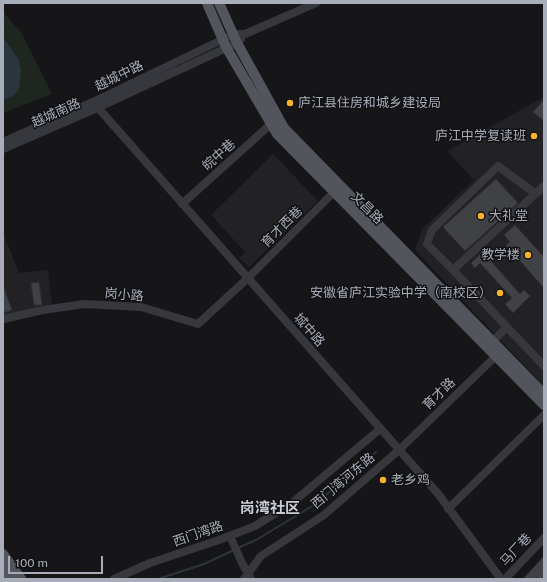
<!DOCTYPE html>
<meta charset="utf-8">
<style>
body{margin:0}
#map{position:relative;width:547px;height:582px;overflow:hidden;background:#161618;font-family:"Public Sans",sans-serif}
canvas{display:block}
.frame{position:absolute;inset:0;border:4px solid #a8adb9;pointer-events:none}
.scale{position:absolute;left:8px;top:556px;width:95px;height:18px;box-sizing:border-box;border:2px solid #a8adb9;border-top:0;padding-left:5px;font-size:12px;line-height:14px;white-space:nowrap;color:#a8adb9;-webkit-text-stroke:3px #111113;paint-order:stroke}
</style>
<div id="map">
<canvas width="547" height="582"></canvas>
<div class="frame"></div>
<div class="scale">100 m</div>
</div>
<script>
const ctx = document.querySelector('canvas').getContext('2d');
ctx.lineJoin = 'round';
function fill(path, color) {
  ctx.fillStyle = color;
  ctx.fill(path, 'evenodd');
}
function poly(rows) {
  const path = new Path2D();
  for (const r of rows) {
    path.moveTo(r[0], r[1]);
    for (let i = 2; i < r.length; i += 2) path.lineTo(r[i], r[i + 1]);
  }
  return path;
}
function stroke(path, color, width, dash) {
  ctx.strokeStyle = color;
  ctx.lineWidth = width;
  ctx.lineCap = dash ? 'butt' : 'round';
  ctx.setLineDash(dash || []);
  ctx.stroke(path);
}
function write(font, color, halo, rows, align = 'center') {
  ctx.font = font + ' "Public Sans","Noto Sans SC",sans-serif';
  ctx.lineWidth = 3;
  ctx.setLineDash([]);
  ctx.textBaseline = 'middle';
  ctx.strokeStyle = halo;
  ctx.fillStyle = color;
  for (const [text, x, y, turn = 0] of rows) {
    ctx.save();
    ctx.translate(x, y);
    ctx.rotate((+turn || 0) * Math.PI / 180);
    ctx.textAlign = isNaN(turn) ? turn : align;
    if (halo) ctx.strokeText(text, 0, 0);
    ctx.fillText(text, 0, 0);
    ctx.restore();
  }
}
const built = poly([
 [544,97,544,386,415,250,422,229,474,180,447,151],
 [273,154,318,201,249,267,239,258,245,252,211,215],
 [3,232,19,273,48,270,52,305,3,317]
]);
const green = poly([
 [3,12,22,34,52,94,3,113]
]);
const water = poly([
 [3,37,19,60,21,70,19,88,15,95,3,100]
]);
const stream = poly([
 [238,548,256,540,314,505,376,452],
 [158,579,204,564,234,550]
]);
const building = poly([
 [544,100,544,121,533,112,544,100],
 [496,179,518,203,465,251,443,227,496,179],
 [515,225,542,255,544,254,544,288,506,245,510,242,504,235,515,225],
 [487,248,492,254,488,258,520,294,524,290,530,296,513,313,505,304,512,298,480,263,475,268,471,263,487,248],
 [39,282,42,305,34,305,31,283,39,282],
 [3,286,12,310,3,313,3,286],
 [544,556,544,579,539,579,537,577,535,579,523,579,544,556]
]);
const minor = poly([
 [93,102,439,495,501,579],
 [3,142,93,102,234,34,245,34,316,3],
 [3,149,97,108,237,43,241,39],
 [182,204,271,124],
 [453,270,427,244,432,230,498,166,536,194],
 [3,319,43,310,84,304,141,307,198,324,248,278,334,192],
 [507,327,453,270,544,186],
 [493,341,507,327,544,366],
 [448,509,544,415],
 [230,536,242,563,251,579],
 [114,579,150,563,219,540,255,526,292,503,380,429],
 [244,579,261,556,324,515,399,450,496,356],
 [505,579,544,538]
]);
const major = poly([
 [207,3,226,47,277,134,544,405],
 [219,3,237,43,284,128,544,394],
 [3,554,21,579],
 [3,569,10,579]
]);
const markers = [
 [290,103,4,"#f9b22d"],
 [534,136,4,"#f9b22d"],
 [481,216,4,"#f9b22d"],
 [528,255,4,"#f9b22d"],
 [500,293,4,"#f9b22d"],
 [383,480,4,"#f9b22d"]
];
const streetNames = [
 ["越城中路",119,76,-26],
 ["越城南路",56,113,-24],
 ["皖中巷",219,155,-42],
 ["文昌路",367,208,45],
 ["育才西巷",282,227,-45],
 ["岗小路",124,295,5],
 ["城中路",309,330,49],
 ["育才路",439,394,-44],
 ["西门湾河东路",343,481,-40],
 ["西门湾路",198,534,-19],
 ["马厂巷",516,550,-47]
];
const poiNames = [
 ["庐江县住房和城乡建设局",298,103],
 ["庐江中学复读班",526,136,"right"],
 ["大礼堂",489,216],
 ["教学楼",520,255,"right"],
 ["安徽省庐江实验中学（南校区）",492,293,"right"],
 ["老乡鸡",391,480]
];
const quarterNames = [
 ["岗湾社区",270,508]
];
fill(built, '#222225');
fill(green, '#1e261f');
fill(water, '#2b353d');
stroke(stream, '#2b353d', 2);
fill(building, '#404145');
stroke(building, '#303034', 1);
stroke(minor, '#37383d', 8);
stroke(major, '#53555c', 10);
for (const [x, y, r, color] of markers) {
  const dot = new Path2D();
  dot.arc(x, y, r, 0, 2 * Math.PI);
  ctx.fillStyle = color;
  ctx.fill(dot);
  stroke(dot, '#111113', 1.5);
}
write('13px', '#a8adb9', '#111113', streetNames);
write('13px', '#a8adb9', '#111113', poiNames, 'left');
write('bold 15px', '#c9ccd5', '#111113', quarterNames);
</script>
